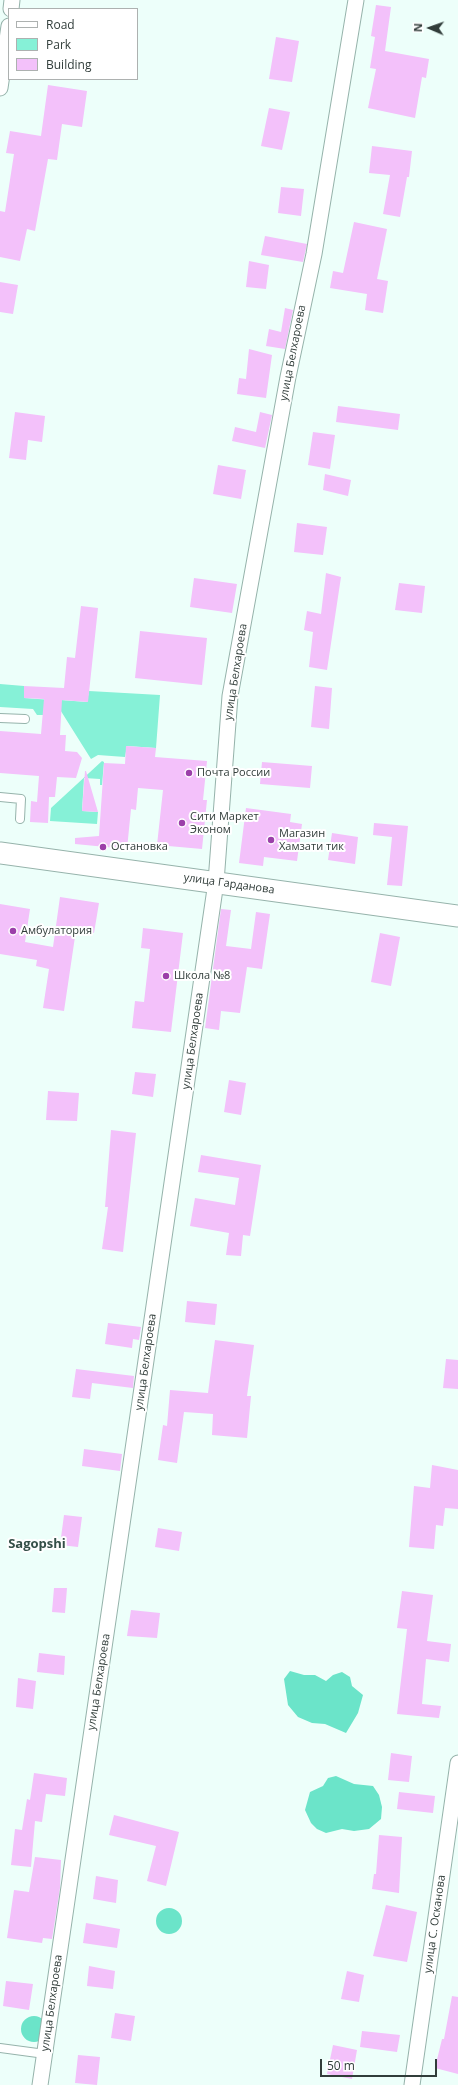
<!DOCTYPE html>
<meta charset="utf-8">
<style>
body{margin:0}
#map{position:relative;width:458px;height:2085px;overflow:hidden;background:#edfffa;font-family:"Open Sans",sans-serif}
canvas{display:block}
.legend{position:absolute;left:8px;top:8px;width:130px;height:72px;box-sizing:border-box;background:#fff;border:1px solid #adb1b0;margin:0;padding:5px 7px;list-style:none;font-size:12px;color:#313d3a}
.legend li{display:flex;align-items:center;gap:8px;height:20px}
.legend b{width:20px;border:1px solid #adb1b0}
.north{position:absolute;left:410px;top:8px;width:40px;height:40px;-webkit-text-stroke:3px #fff;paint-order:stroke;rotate:272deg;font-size:11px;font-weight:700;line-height:16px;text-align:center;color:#313d3a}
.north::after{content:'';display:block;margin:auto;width:14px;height:18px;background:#313d3a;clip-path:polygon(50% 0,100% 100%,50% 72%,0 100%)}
.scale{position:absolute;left:320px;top:2059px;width:117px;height:18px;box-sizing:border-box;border:2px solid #313d3a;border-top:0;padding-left:5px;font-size:12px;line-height:14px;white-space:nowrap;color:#313d3a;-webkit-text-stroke:3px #fff;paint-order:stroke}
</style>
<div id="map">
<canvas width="458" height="2085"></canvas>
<ul class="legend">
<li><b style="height:5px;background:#fff"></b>Road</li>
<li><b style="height:11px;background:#86f1d7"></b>Park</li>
<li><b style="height:11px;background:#f3c1fa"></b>Building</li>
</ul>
<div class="north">N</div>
<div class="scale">50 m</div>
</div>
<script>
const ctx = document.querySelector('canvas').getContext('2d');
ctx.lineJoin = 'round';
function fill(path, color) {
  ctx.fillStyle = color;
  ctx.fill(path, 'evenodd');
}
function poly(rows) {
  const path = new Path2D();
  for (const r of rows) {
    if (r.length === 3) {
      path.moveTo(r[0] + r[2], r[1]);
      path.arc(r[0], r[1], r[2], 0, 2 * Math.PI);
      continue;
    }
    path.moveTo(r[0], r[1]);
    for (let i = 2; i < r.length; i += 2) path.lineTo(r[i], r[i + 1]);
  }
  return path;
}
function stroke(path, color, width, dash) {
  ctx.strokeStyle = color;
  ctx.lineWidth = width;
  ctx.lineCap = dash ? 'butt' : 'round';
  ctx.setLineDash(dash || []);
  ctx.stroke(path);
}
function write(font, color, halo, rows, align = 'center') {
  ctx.font = font + ' "Open Sans",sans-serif';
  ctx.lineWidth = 4;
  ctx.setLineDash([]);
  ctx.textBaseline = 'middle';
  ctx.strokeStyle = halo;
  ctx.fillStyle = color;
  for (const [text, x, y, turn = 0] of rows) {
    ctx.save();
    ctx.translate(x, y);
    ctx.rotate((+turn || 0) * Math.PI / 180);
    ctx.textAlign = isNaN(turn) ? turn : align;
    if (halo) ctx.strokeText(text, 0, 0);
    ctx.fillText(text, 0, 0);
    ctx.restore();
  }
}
const green = poly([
 [0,684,24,686,24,698,52,700,46,715,37,715,33,709,0,707],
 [89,691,160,695,156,748,127,746,125,757,98,755,91,759,59,708,60,700,87,702],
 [102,761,104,762,102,785,100,785,100,779,84,778,82,811,98,812,97,824,50,821,51,808]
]);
const forest = poly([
 [290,1671,304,1675,315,1675,326,1681,333,1675,342,1672,350,1677,352,1686,363,1695,358,1713,346,1733,325,1724,312,1723,298,1717,288,1705,284,1679],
 [336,1776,354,1784,373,1786,379,1795,382,1807,381,1819,369,1829,354,1831,342,1829,326,1833,317,1829,311,1823,305,1810,310,1792,323,1786,328,1778],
 [169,1921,13],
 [34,2029,13]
]);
const building = poly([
 [376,5,391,7,385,51,429,59,426,78,422,77,415,118,368,108,376,69,370,68,375,37,371,36],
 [276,37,299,41,292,82,269,79],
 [48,85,87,91,82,127,62,124,57,160,48,159,35,231,27,229,20,261,0,257,0,211,5,212,14,154,6,153,10,131,41,136],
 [269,108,290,112,282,150,261,146],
 [372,146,412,151,409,177,407,177,400,217,383,214,390,175,369,173],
 [281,187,304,189,301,216,278,213],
 [354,222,387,229,377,279,388,281,383,313,365,310,367,294,330,288,333,271,343,273],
 [265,236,307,244,303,262,261,255],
 [249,261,269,265,266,289,246,287],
 [0,282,18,285,13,314,0,312],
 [285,308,293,310,285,349,266,346,269,329,281,332],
 [249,349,272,355,266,398,237,394,239,378,246,379],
 [338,406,400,414,398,430,336,422],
 [15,412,45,416,42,442,28,440,26,460,9,458],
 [260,412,272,415,265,448,232,441,235,427,256,432],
 [313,432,335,435,330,469,308,465],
 [218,465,246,470,241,499,213,494],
 [325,474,351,480,348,496,323,490],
 [297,523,327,527,323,555,294,552],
 [326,573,341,577,327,670,309,667,313,632,304,630,307,611,321,614],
 [194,578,237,584,232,613,190,607],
 [399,583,425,586,422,613,395,610],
 [81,606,98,608,88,702,62,700,60,735,66,735,65,751,77,752,82,758,76,778,57,777,55,797,49,797,48,823,30,822,31,801,37,802,39,776,0,773,0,731,41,734,44,699,24,698,24,686,64,688,67,657,75,658],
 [140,631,207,638,202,685,135,678],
 [315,686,332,688,329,729,311,727],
 [126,746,156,748,155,757,207,761,203,800,207,800,202,849,157,845,163,790,138,788,136,810,131,809,127,849,75,844,75,838,99,836,104,763,125,764],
 [262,762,312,766,310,788,260,784],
 [85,771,86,771,98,812,82,811],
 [246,808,291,814,290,822,302,824,297,861,264,857,263,866,239,863],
 [374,823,408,826,402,886,387,885,392,837,373,835],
 [332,833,358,837,355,864,328,860],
 [60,897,99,903,94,933,76,930,64,1011,43,1008,49,969,36,966,37,960,0,954,0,904,30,909,25,942,53,947],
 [221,909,231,910,226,946,251,949,256,912,270,914,262,969,247,967,240,1013,221,1011,219,1030,205,1028],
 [143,928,183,933,171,1032,132,1028,135,1001,144,1002,150,949,141,948],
 [380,933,400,937,391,986,371,982],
 [135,1072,156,1074,153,1097,132,1094],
 [229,1080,246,1083,241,1115,224,1112],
 [48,1091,79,1093,77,1121,46,1120],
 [111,1130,136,1133,123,1252,102,1249,108,1207,105,1207],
 [201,1155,261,1165,250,1236,243,1235,241,1256,226,1255,229,1233,190,1226,195,1198,235,1205,239,1178,198,1172],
 [187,1301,217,1304,215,1325,185,1322],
 [108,1323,141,1327,139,1340,133,1339,132,1348,105,1344],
 [215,1340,254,1345,247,1396,251,1396,247,1438,212,1435,213,1414,184,1412,177,1463,158,1460,163,1425,167,1426,170,1390,208,1393],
 [446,1359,458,1360,458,1389,443,1388],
 [76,1369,134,1376,133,1388,92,1383,90,1399,72,1397],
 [84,1449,122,1454,120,1471,82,1466],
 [432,1465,458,1470,458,1509,445,1508,443,1526,436,1525,434,1549,409,1547,414,1486,430,1488],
 [64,1515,82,1517,78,1547,60,1545],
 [158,1528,182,1532,179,1551,155,1547],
 [54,1588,67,1588,65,1613,52,1612],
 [402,1591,433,1595,427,1641,451,1644,449,1662,426,1659,422,1704,441,1706,439,1718,397,1714,407,1629,397,1628],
 [131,1610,160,1613,157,1638,127,1636],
 [39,1653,65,1656,64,1675,37,1672],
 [18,1678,36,1681,33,1709,16,1707],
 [391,1753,412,1756,409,1782,388,1780],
 [34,1773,67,1778,65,1796,46,1794,42,1822,35,1821,31,1867,11,1865,15,1829,22,1830,27,1799,30,1800],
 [399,1792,435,1796,433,1813,397,1809],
 [114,1815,179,1832,166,1886,147,1881,156,1846,109,1835],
 [379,1835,402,1837,399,1893,372,1889,374,1874,376,1874],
 [35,1857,61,1860,60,1888,52,1939,43,1938,42,1943,7,1938,14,1890,29,1892],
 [96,1876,118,1880,116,1903,93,1899],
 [386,1905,417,1912,407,1962,373,1956],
 [86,1923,120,1929,117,1948,83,1943],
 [89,1966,115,1971,113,1989,87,1986],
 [347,1971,364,1975,359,2002,341,1999],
 [6,1981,33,1984,29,2010,3,2006],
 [452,1996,458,1997,458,2074,435,2068,442,2039,444,2039],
 [115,2013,135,2016,131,2041,111,2038],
 [362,2031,400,2035,397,2052,360,2047],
 [333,2045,357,2050,352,2079,327,2074],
 [78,2055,100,2057,97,2085,75,2083]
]);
const lane = poly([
 [0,718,25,719],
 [0,797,21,799,20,819],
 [0,2048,45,2054]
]);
const street = poly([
 [11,9,12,0],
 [0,88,9,26],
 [40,2085,216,882,230,696,288,377,314,254,356,0],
 [412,2085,458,1763]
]);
const secondary = poly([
 [0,853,458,916]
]);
const markers = [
 [189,773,4,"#9b3fa9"],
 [182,823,4,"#9b3fa9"],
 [271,840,4,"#9b3fa9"],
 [103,847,4,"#9b3fa9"],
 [13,931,4,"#9b3fa9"],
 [166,976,4,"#9b3fa9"]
];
const streetNames = [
 ["улица Белхароева",293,353,-79],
 ["улица Белхароева",236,672,-81],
 ["улица Гарданова",229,884,8],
 ["улица Белхароева",193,1041,-82],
 ["улица Белхароева",146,1362,-82],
 ["улица Белхароева",99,1682,-81],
 ["улица С. Осканова",435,1924,-82],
 ["улица Белхароева",52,2003,-82]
];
const poiNames = [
 ["Почта России",197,773],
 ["Сити Маркет",190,817],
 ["Эконом",190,830],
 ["Магазин",279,834],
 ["Хамзати тик",279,847],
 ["Остановка",111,847],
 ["Амбулатория",21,931],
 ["Школа №8",174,976]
];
const quarterNames = [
 ["Sagopshi",37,1544]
];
fill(green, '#86f1d7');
fill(forest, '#6be4c9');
fill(building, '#f3c1fa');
stroke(lane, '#96b3ab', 10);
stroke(street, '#96b3ab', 17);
stroke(secondary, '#96b3ab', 23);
stroke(lane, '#fff', 8);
stroke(street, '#fff', 15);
stroke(secondary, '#fff', 21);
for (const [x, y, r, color] of markers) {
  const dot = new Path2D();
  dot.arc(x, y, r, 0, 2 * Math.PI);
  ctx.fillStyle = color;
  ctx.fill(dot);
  stroke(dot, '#fff', 1.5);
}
write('11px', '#313d3a', '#fff', streetNames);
write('11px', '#313d3a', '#fff', poiNames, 'left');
write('bold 13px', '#354f48', '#fff', quarterNames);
</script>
